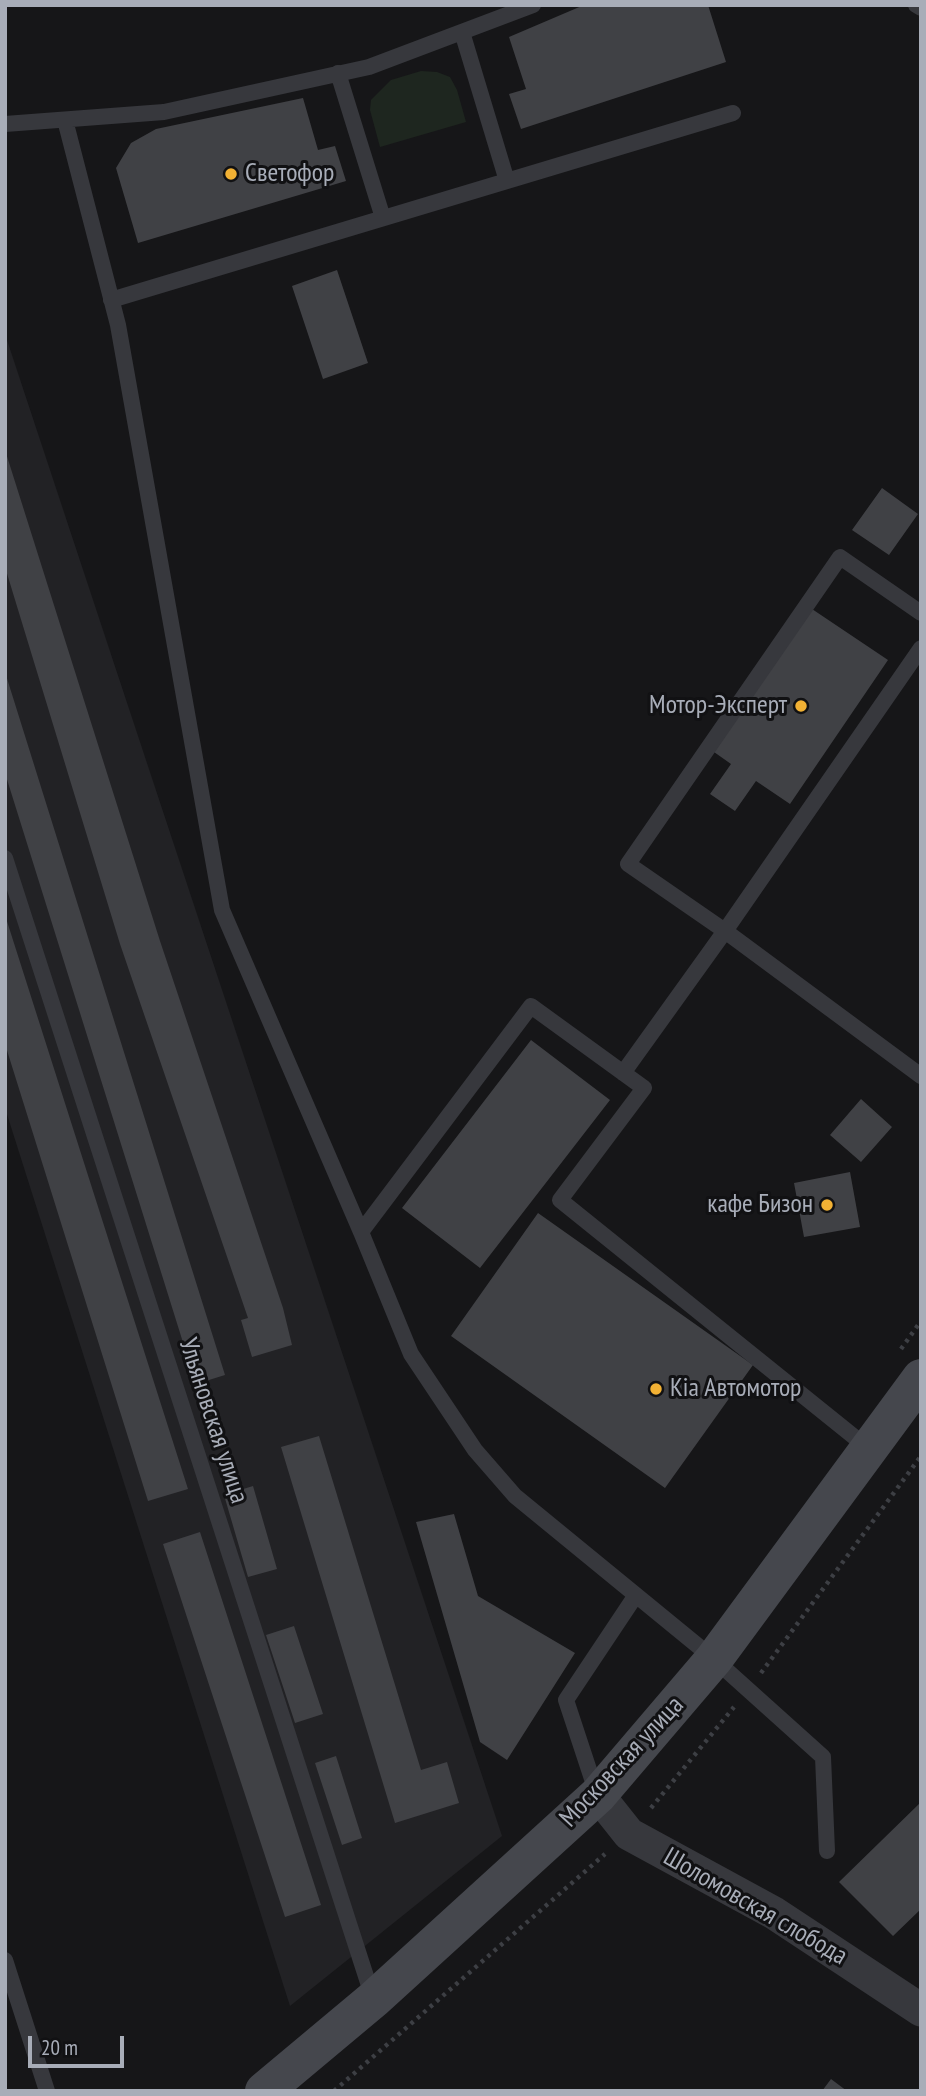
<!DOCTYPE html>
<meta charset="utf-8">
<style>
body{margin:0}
#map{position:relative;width:926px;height:2096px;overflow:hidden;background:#161618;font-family:"PT Sans Narrow",sans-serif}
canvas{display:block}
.frame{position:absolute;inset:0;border:7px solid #a8adb8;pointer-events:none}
.scale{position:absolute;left:28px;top:2036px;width:96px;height:32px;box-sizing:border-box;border:4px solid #a8adb8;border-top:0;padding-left:9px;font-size:21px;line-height:24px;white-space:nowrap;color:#a8adb8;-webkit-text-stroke:5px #111113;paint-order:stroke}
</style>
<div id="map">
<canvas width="926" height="2096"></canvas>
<div class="frame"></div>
<div class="scale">20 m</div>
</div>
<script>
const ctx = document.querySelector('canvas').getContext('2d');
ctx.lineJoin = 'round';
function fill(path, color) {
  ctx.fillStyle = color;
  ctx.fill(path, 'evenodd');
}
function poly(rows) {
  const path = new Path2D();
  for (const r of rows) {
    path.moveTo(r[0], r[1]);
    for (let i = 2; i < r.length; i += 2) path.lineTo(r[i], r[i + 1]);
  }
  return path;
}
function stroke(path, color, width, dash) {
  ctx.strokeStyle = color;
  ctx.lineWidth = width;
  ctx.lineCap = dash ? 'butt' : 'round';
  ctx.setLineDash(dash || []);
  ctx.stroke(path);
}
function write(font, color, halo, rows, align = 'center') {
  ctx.font = font + ' "PT Sans Narrow",sans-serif';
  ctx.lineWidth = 6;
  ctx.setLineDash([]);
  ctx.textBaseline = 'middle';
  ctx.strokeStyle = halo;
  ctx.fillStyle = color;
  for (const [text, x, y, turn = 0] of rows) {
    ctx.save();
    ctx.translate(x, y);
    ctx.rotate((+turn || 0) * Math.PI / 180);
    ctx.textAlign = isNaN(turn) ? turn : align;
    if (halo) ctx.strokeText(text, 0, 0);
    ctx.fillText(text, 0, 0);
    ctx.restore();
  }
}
const built = poly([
 [5,334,502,1836,290,2006,5,1108]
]);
const green = poly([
 [421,71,437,72,450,77,457,90,466,122,380,147,370,110,371,100,391,80]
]);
const building = poly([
 [584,5,708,5,726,62,521,129,509,94,526,89,509,37],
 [303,98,318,150,335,146,346,181,138,243,116,168,131,143,156,129],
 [337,270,368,363,323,379,292,286],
 [5,450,160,941,283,1308,292,1345,252,1357,241,1320,248,1318,120,944,5,567],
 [882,488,918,514,889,555,852,530],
 [812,609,888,660,790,804,756,781,735,811,710,794,731,764,714,752],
 [5,672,225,1375,196,1384,5,773],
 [5,915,188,1489,148,1501,5,1044],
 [531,1040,610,1100,480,1268,402,1208],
 [861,1099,892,1127,861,1162,830,1135],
 [850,1172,860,1227,804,1237,794,1183],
 [538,1213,753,1365,665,1488,451,1336],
 [319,1436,421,1770,447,1762,459,1803,395,1823,281,1447],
 [253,1486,277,1569,248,1577,224,1495],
 [454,1514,478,1596,575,1653,507,1760,480,1742,416,1522],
 [200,1532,321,1905,285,1917,163,1544],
 [294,1626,323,1714,295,1723,266,1635],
 [336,1756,362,1838,342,1845,315,1763],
 [921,1802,921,1909,893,1936,839,1882],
 [831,2079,847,2091,822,2091]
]);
const path = poly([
 [901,1349,921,1321],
 [761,1673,921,1456],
 [651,1808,734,1707],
 [334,2091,605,1854]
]);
const lane = poly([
 [916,5,921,8],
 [462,32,507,181],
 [338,73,383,218],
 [65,120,118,325,222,910,361,1232],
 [5,124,164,112,369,67,533,5],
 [111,300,733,113],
 [921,613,840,557,628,864,725,931,921,1076],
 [5,858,373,1998],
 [623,1073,725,931,921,648],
 [597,1794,566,1700,636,1595],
 [827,1851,823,1757,714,1659,515,1496,475,1450,411,1354,361,1232,531,1006,644,1088,560,1200,868,1448],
 [5,1960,47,2091]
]);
const street = poly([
 [598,1795,629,1834,774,1913,921,2010]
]);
const secondary = poly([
 [264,2091,374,1999,598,1795,714,1659,921,1378]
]);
const markers = [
 [231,174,7,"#f2b134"],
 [801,706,7,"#f2b134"],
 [827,1205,7,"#f2b134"],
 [656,1389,7,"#f2b134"]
];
const poiNames = [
 ["Светофор",245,174],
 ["Мотор-Эксперт",787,706,"right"],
 ["кафе Бизон",813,1205,"right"],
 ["Kia Автомотор",670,1389]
];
const streetNames = [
 ["Ульяновская улица",213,1421,72],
 ["Московская улица",622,1762,-47],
 ["Шоломовская слобода",755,1907,30]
];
fill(built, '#222225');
fill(green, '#1e261f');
fill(building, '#404145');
stroke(path, '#3d3f44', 4.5, [3.5, 5]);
stroke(lane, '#37383d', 16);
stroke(street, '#37383d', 33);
stroke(secondary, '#45474d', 38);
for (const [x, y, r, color] of markers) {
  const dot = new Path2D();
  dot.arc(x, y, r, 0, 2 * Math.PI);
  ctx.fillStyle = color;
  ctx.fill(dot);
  stroke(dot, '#111113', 2.5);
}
write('26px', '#a8adb8', '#111113', poiNames, 'left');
write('26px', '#a8adb8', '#111113', streetNames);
</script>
